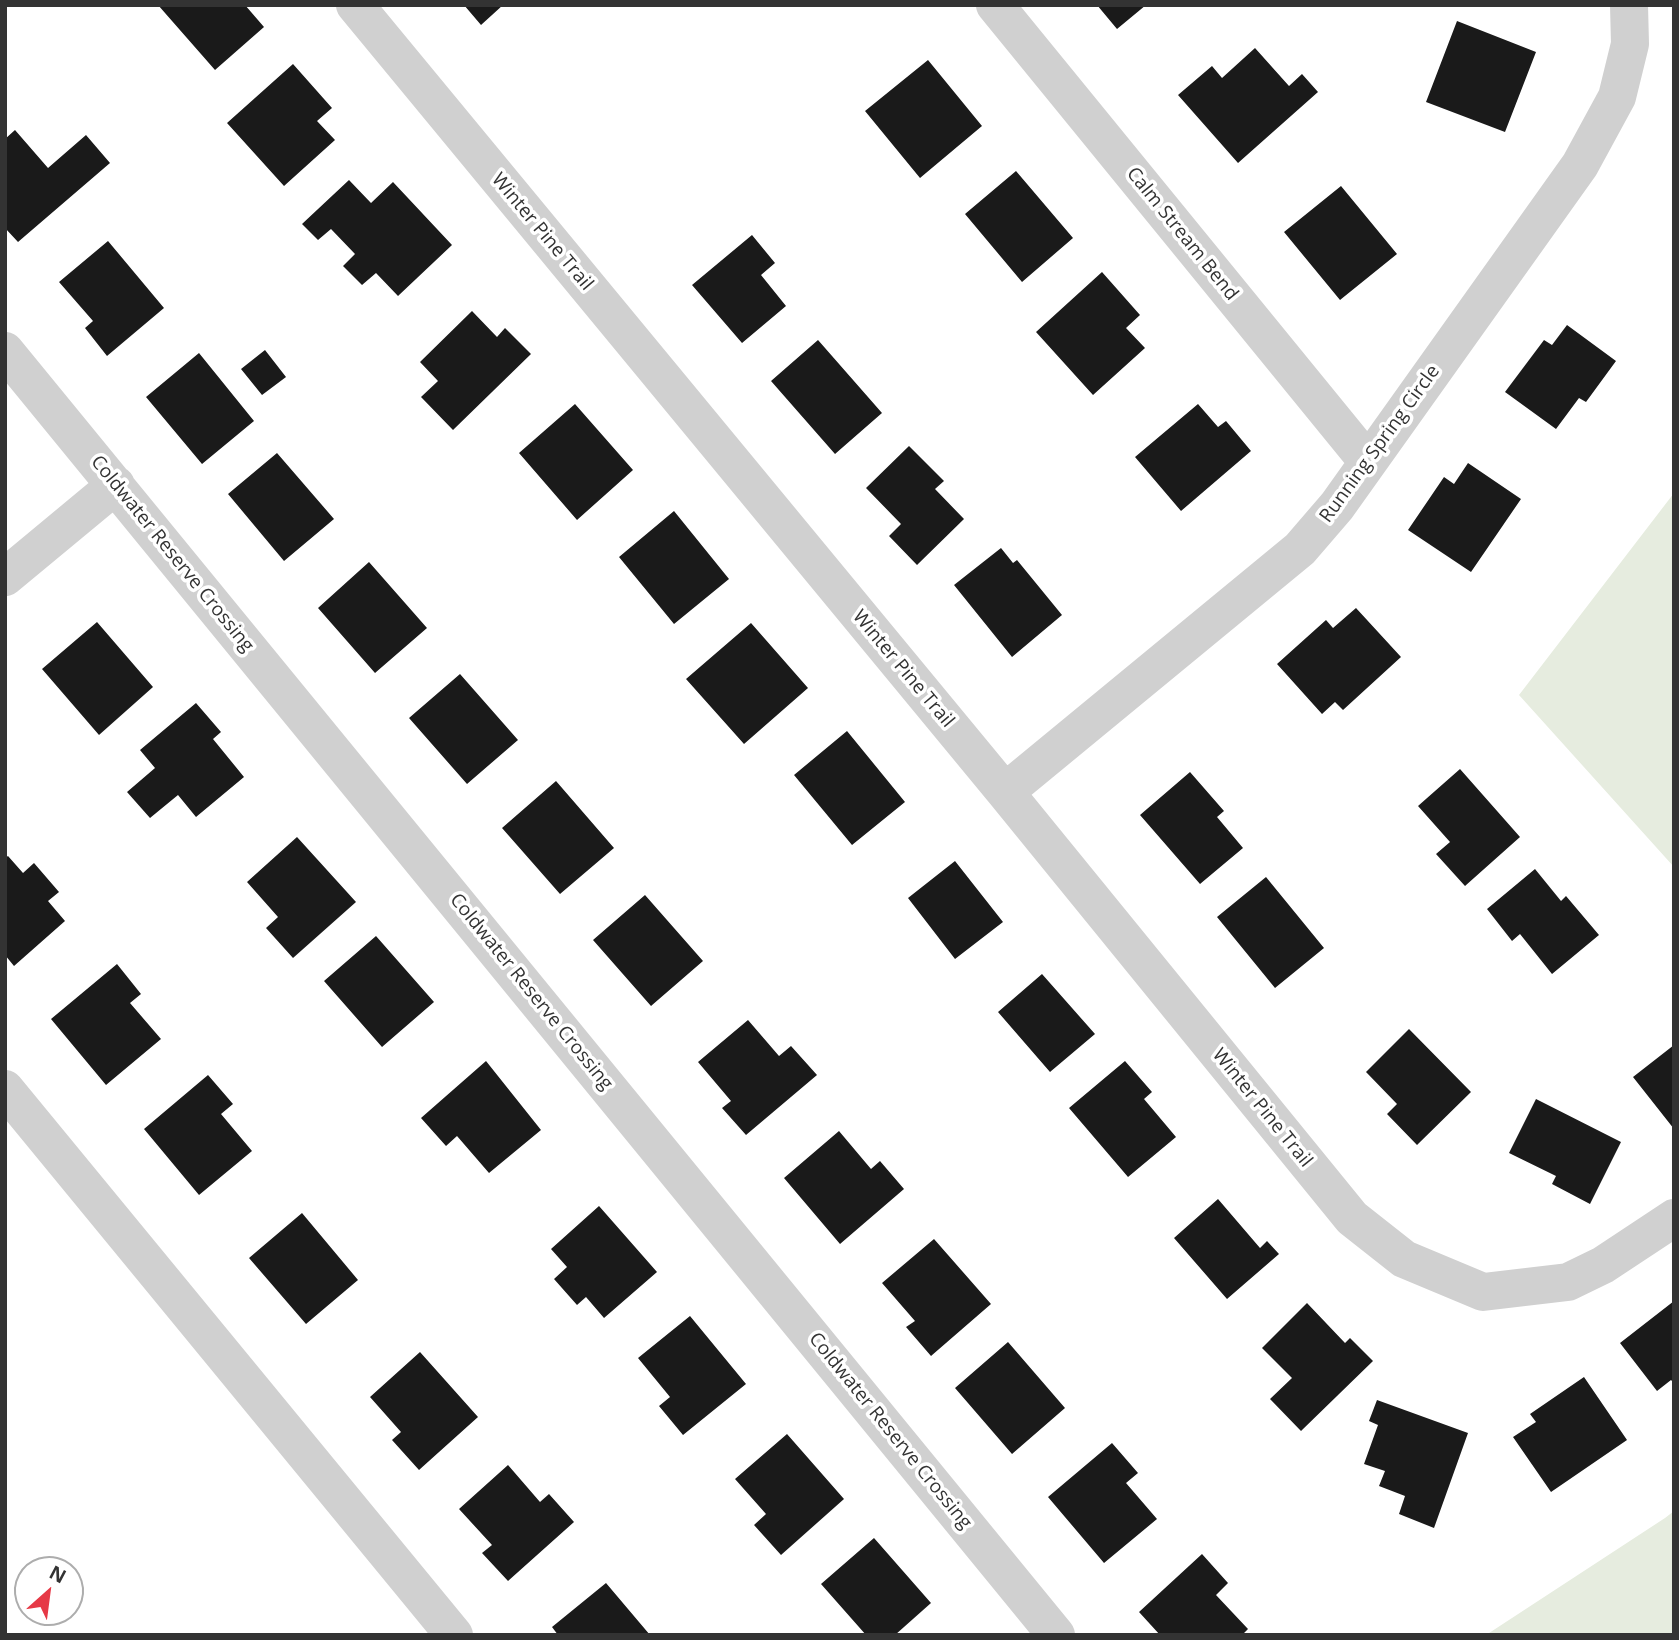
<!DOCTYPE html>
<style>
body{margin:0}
#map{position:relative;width:1679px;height:1640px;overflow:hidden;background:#fff;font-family:"Open Sans",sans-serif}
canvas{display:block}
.frame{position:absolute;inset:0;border:7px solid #333;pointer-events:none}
.north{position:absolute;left:14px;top:1556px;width:70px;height:70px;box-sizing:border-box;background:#fff;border:2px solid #adadad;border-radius:50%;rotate:28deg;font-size:19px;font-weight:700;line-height:28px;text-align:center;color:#333}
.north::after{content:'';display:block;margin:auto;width:24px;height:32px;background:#e63946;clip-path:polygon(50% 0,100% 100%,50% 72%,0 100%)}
</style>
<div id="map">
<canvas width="1679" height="1640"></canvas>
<div class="frame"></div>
<div class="north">N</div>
</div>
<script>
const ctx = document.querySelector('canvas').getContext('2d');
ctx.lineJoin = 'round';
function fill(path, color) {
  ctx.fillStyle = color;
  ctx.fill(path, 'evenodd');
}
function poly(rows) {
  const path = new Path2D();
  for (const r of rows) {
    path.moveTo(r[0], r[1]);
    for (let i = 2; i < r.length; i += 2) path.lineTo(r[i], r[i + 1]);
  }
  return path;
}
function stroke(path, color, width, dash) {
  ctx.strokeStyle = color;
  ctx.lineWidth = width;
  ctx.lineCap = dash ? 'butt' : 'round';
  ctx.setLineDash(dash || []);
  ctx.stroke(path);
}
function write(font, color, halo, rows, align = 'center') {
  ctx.font = font + ' "Open Sans",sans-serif';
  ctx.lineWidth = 7;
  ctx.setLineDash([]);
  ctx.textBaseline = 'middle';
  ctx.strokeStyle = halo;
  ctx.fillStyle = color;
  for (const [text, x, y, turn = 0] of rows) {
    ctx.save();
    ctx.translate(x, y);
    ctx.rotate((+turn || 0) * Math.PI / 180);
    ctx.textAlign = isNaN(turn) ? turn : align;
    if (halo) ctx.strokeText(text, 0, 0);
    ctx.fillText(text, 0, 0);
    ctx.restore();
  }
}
const green = poly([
 [1674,493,1674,867,1519,695],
 [1674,1511,1674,1635,1486,1635,1665,1518]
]);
const building = poly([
 [158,5,245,5,264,27,215,70],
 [464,5,503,5,481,25],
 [1097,5,1146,5,1117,29],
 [1457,21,1536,52,1505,132,1426,102],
 [1255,48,1289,86,1302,74,1318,92,1238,163,1178,95,1212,66,1222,78],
 [928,60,982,126,920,178,865,111],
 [293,64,332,108,317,121,335,140,284,186,227,123],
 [15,130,48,168,86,135,110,163,18,242,5,228,5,139],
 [1016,171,1073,238,1022,282,965,214],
 [349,180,371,203,393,182,452,245,398,296,376,273,362,285,343,266,355,254,331,229,318,240,302,224],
 [1341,186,1397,254,1340,300,1284,232],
 [752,235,775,263,761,275,786,306,742,343,692,285],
 [108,241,164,308,107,356,85,328,93,321,59,282],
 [1102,272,1140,315,1126,328,1145,348,1093,395,1036,332],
 [472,311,497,337,505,328,531,354,453,430,421,397,438,381,420,362],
 [1567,325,1616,361,1586,402,1579,398,1556,429,1505,392,1544,340,1552,345],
 [818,340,882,413,835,454,771,381],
 [265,350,286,377,262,395,241,369],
 [199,353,254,421,202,464,146,397],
 [575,404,633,470,577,520,519,453],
 [1198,404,1218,427,1226,421,1251,451,1181,511,1135,457],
 [909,446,944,481,935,489,964,519,917,565,889,536,901,524,866,488],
 [277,453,334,519,284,561,228,494],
 [1468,463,1521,499,1471,572,1408,530,1444,477,1454,484],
 [674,511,729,579,674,624,619,557],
 [1001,548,1013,563,1017,560,1062,615,1012,657,954,585],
 [369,562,427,628,375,673,318,608],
 [1356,608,1401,657,1343,710,1335,702,1322,714,1277,664,1326,620,1333,628],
 [97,622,153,687,99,735,42,669],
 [751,623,808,688,744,744,686,679],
 [460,674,518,740,467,784,409,718],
 [196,703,221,732,213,739,244,777,196,817,178,795,150,818,127,792,155,768,140,750],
 [847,731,905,802,852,845,794,775],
 [1460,769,1520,837,1465,886,1436,854,1450,842,1418,806],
 [1190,772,1224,811,1217,817,1243,848,1200,884,1140,815],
 [556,781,614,848,560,894,502,828],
 [297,837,356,902,293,958,266,928,278,917,247,882],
 [8,856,23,873,34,863,59,892,48,901,65,921,14,966,5,955,5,858],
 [955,861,1003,922,955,959,908,898],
 [1535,869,1561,901,1566,896,1599,935,1552,974,1520,934,1512,941,1487,909],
 [1266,877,1324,948,1275,988,1217,917],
 [645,895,703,961,651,1006,593,940],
 [376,936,434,1002,382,1047,324,981],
 [117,964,141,994,130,1003,161,1039,106,1085,51,1019],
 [1042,974,1095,1034,1050,1072,998,1012],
 [748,1020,779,1056,791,1046,817,1075,746,1135,722,1108,731,1101,698,1062],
 [1409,1029,1471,1092,1417,1145,1387,1114,1397,1104,1366,1072],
 [1674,1045,1674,1129,1633,1077],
 [486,1061,541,1130,489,1173,457,1136,446,1146,421,1118],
 [1125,1061,1152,1092,1144,1099,1176,1137,1128,1177,1069,1108],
 [208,1075,233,1104,221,1114,252,1151,199,1195,144,1129],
 [1536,1099,1621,1142,1590,1204,1552,1184,1556,1176,1509,1153],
 [839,1131,871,1169,880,1161,904,1189,840,1244,784,1178],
 [1218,1199,1260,1248,1267,1241,1279,1254,1227,1299,1174,1238],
 [599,1206,657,1272,604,1318,586,1297,577,1305,554,1279,567,1267,551,1249],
 [302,1213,358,1280,306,1324,249,1258],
 [934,1239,991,1304,931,1356,906,1327,915,1321,882,1283],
 [1674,1301,1674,1383,1671,1380,1657,1391,1620,1343],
 [1307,1303,1345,1343,1350,1338,1373,1361,1301,1431,1270,1399,1292,1378,1262,1348],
 [690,1316,746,1384,683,1435,659,1406,670,1397,638,1358],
 [1008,1342,1065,1408,1012,1454,955,1388],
 [420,1352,478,1417,419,1470,392,1440,401,1432,370,1397],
 [1584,1377,1627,1440,1551,1492,1513,1437,1536,1422,1530,1414],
 [1377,1400,1468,1433,1434,1528,1399,1514,1405,1496,1379,1486,1385,1471,1364,1464,1378,1425,1369,1421],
 [787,1434,844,1499,781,1555,754,1525,766,1514,735,1479],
 [1112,1443,1138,1473,1126,1483,1157,1519,1104,1563,1048,1497],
 [508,1465,540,1502,549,1494,574,1522,508,1581,482,1553,492,1545,459,1509],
 [874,1538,931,1603,895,1635,866,1635,821,1584],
 [1202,1554,1228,1583,1216,1595,1248,1629,1242,1635,1160,1635,1139,1612],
 [606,1583,650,1635,558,1635,552,1627]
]);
const street = poly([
 [355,5,1005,792,1352,1218,1404,1259,1483,1292,1568,1282,1603,1265,1674,1218],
 [995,5,1368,462],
 [5,351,1056,1635],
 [5,577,116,485],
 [1005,792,1300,549,1337,506,1580,165,1617,97,1630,44,1629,5],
 [5,1089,454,1635]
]);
const streetNames = [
 ["Winter Pine Trail",542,232,50],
 ["Calm Stream Bend",1182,234,51],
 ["Running Spring Circle",1380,444,-54],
 ["Coldwater Reserve Crossing",172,554,51],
 ["Winter Pine Trail",903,669,50],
 ["Coldwater Reserve Crossing",531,992,51],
 ["Winter Pine Trail",1262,1108,51],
 ["Coldwater Reserve Crossing",890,1431,51]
];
fill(green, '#e6ecdf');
fill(building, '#1a1a1a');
stroke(street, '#d0d0d0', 38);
write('19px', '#333', '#fff', streetNames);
</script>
